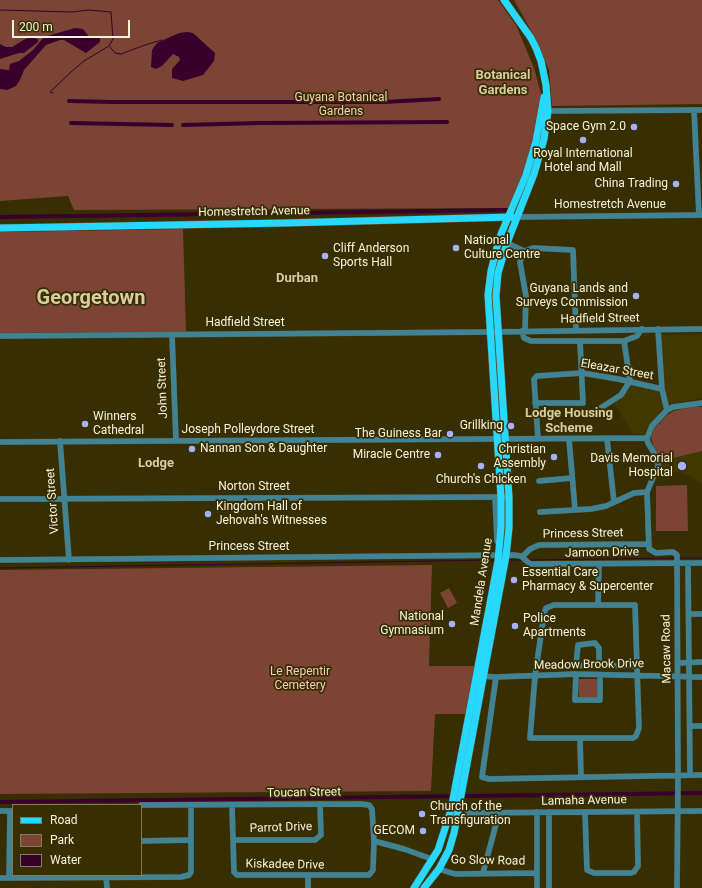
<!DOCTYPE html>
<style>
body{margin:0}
#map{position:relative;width:702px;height:888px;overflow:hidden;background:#372e02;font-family:Roboto,sans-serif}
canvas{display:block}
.legend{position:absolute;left:12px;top:804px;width:130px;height:72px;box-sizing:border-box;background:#372e02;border:1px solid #847c59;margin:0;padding:5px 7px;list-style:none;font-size:12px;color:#f7f2db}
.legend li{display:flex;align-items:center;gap:8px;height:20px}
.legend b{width:20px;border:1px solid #847c59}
.scale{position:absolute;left:12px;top:20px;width:118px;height:18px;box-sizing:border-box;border:2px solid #f7f2db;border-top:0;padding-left:5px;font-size:12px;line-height:14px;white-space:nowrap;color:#f7f2db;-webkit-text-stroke:3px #372e02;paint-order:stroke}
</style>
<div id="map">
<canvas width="702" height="888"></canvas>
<ul class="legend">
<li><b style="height:5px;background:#28d8fe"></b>Road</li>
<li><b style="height:11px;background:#7c4434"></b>Park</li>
<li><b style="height:11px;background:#39002e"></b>Water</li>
</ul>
<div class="scale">200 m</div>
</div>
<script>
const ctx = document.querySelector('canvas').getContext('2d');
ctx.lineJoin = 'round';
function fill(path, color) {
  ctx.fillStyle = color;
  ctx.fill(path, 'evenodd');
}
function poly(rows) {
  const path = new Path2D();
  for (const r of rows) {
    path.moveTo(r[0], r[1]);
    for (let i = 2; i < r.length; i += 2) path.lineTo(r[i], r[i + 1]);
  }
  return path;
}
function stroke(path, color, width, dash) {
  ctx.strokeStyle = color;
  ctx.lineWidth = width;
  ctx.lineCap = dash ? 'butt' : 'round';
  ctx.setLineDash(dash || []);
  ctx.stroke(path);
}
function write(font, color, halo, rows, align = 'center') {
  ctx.font = font + ' Roboto,sans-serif';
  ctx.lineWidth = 3.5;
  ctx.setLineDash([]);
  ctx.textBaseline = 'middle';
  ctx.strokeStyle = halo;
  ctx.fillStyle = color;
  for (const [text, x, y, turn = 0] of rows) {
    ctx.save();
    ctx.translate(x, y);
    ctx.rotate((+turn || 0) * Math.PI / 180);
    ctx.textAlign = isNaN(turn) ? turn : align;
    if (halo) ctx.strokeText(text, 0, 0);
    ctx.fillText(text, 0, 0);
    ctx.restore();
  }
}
const built = poly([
 [702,334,702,398,673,404,668,403,665,396,661,335],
 [631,384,659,391,664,407,643,434,634,435,614,404,629,389],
 [702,451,702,484,691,476,679,472,661,472,661,461]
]);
const green = poly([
 [0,0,498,0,516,25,534,68,541,94,536,127,525,169,509,208,74,210,68,196,0,201],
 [514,0,702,0,702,104,552,106,549,70,534,36],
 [183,229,186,332,0,333,0,232],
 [690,407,702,407,702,451,661,461,653,445,651,437,654,429,667,415,674,411],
 [687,485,688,531,656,531,656,486],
 [432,565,429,666,476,666,467,714,435,714,431,791,0,794,0,570],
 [449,588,457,603,448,608,440,593],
 [578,679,597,679,597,697,579,697]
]);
const water = poly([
 [75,28,83,29,90,38,100,38,100,42,86,53,64,40,60,40,46,45,24,70,20,80,16,86,7,90,0,89,0,69,9,70,10,64,19,61,33,50,44,37],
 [187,32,193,33,215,53,214,61,203,75,183,81,172,78,172,69,180,60,179,57,173,54,162,66,156,69,151,67,152,50,157,43,179,33],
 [27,38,35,38,38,39,38,42,24,53,19,53,0,59,0,44,6,47,12,47]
]);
const stream = poly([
 [0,10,72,12,89,10,111,12,113,39,109,46,84,61,72,71,50,92,53,93],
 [110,47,115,53,121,54,145,45,162,40],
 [679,558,702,558],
 [509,560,521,560],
 [529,560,675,558],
 [0,568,495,560]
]);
const canal = poly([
 [69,101,112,102,384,102,439,99],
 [71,123,172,125],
 [183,125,260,123,447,122],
 [0,217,508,210],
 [0,802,702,793]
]);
const minor = poly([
 [694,110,699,215],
 [546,111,702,110],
 [517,217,702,215],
 [507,243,524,251],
 [658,329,662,389,667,410],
 [522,331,524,338,531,341,624,341,637,336,642,329],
 [525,331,526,296,520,262,524,251,533,248,573,250,576,331],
 [172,335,176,441],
 [0,336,491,332,702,329],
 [535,403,583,403,580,341],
 [599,409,621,395,630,381,624,341],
 [538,439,534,379,537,376,582,373,618,379,662,389],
 [569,439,575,509],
 [607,439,614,502],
 [60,441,69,560],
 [0,442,647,438],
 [539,481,572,478],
 [495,497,497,541],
 [0,499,509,497],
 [540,512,591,509,606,506,634,493,647,492],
 [522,557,530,549,539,545,648,544],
 [0,560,513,555,521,556,530,564,702,563],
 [688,563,690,775],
 [554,605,635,605,639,728,636,736,633,738,530,738,535,676,544,614,546,608,554,605],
 [598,605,599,565],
 [690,614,702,614],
 [678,663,702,662],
 [536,665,637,666],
 [576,665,578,645,595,643,599,648,599,666],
 [576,674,575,700,600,700,600,675],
 [481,676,496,677,576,674,702,677],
 [496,677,482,777,489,779,702,775],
 [690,726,702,726],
 [580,738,581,777],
 [141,805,360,804,369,805,372,809,374,841,404,849,429,858,431,861],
 [232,805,234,872,237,875,369,875,373,870,374,841],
 [0,811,13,811],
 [537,812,537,888],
 [585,812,587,870,594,873,631,873,634,872,638,866,637,812],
 [467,813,702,811],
 [233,840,315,840,321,835,320,804],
 [141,841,191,840],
 [439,869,455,874,537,873],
 [483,873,499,813],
 [106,877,107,888],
 [0,878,181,877,189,875,191,872,191,805],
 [9,878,10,811],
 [308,888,308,876],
 [549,888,549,812],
 [677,888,678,776,677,555,673,552,656,553,649,549,647,492,658,466,657,458,648,443,647,438,652,426,667,410,673,407,702,403]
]);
const major = poly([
 [0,228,285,223,512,217],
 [414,888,438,850,451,810,498,561,501,527,501,497,488,295,491,271,499,239,526,175,536,141,544,97],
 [424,888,439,869,449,850,454,833,506,556,509,528,509,497,496,296,498,273,507,243,534,174,544,139,548,111,546,85,541,61,536,48,531,38,504,0]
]);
const markers = [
 [634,127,4,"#a6b1fc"],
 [583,140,4,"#a6b1fc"],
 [676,184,4,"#a6b1fc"],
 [456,248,4,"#a6b1fc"],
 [325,256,4,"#a6b1fc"],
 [636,296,4,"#a6b1fc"],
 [85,424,4,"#a6b1fc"],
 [511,426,4,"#a6b1fc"],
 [450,434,4,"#a6b1fc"],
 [192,449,4,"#a6b1fc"],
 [438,455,4,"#a6b1fc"],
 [554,457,4,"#a6b1fc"],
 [481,466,4,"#a6b1fc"],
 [682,466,5,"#a6b1fc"],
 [208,514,4,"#a6b1fc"],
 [514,580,4,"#a6b1fc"],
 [452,624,4,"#a6b1fc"],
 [515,626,4,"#a6b1fc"],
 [422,814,4,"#a6b1fc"],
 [423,831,4,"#a6b1fc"]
];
const parkNames = [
 ["Guyana Botanical",341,98],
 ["Gardens",341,112],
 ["Le Repentir",300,672],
 ["Cemetery",300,686]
];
const poiNames = [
 ["Space Gym 2.0",626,127],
 ["Royal International",583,154,"center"],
 ["Hotel and Mall",583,168,"center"],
 ["China Trading",668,184],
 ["National",464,241,"left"],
 ["Culture Centre",464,255,"left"],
 ["Cliff Anderson",333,249,"left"],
 ["Sports Hall",333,263,"left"],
 ["Guyana Lands and",628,289],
 ["Surveys Commission",628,303],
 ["Winners",93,417,"left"],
 ["Cathedral",93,431,"left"],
 ["Grillking",503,426],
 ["The Guiness Bar",442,434],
 ["Nannan Son & Daughter",200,449,"left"],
 ["Christian",546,450],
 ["Assembly",546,464],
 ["Miracle Centre",430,455],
 ["Davis Memorial",673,459],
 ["Hospital",673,473],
 ["Church's Chicken",481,480,"center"],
 ["Kingdom Hall of",216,507,"left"],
 ["Jehovah's Witnesses",216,521,"left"],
 ["Essential Care",522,573,"left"],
 ["Pharmacy & Supercenter",522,587,"left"],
 ["National",444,617],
 ["Gymnasium",444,631],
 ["Police",523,619,"left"],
 ["Apartments",523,633,"left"],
 ["Church of the",430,807,"left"],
 ["Transfiguration",430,821,"left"],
 ["GECOM",415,831]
];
const streetNames = [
 ["Homestretch Avenue",610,205],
 ["Homestretch Avenue",254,212,-1],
 ["Hadfield Street",600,319,-1],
 ["Hadfield Street",245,323],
 ["Eleazar Street",617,370,10],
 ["John Street",163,388,-92],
 ["Joseph Polleydore Street",248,430],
 ["Norton Street",254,487],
 ["Victor Street",53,501,-94],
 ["Princess Street",583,534,-1],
 ["Princess Street",249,547],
 ["Jamoon Drive",602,553,-1],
 ["Mandela Avenue",482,582,-81],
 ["Macaw Road",667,649,-91],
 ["Meadow Brook Drive",589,665,-1],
 ["Toucan Street",304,793,-1],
 ["Lamaha Avenue",584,801,-1],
 ["Parrot Drive",281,828,-2],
 ["Go Slow Road",488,861,1],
 ["Kiskadee Drive",285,865,1]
];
const neighbourhoodNames = [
 ["Botanical",503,76],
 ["Gardens",503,91],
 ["Durban",297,279],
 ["Lodge Housing",569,414],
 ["Scheme",569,429],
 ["Lodge",156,464]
];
const townNames = [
 ["Georgetown",91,299]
];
fill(built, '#413700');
fill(green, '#7c4434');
fill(water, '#39002e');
stroke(stream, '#39002e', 1);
stroke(canal, '#39002e', 4);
stroke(minor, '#564d25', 6);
stroke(major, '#564d25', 8);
stroke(minor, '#3f8395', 5.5);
stroke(major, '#28d8fe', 7);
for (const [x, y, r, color] of markers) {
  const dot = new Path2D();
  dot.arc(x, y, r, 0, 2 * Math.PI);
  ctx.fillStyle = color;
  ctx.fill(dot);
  stroke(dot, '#372e02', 1.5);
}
write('12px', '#f7cbbd', '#372e02', parkNames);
write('12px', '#f7f2db', '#372e02', poiNames, 'right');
write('12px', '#f7f2db', '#372e02', streetNames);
write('bold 13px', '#d7cda0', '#372e02', neighbourhoodNames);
write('bold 20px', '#d7cda0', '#372e02', townNames);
</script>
